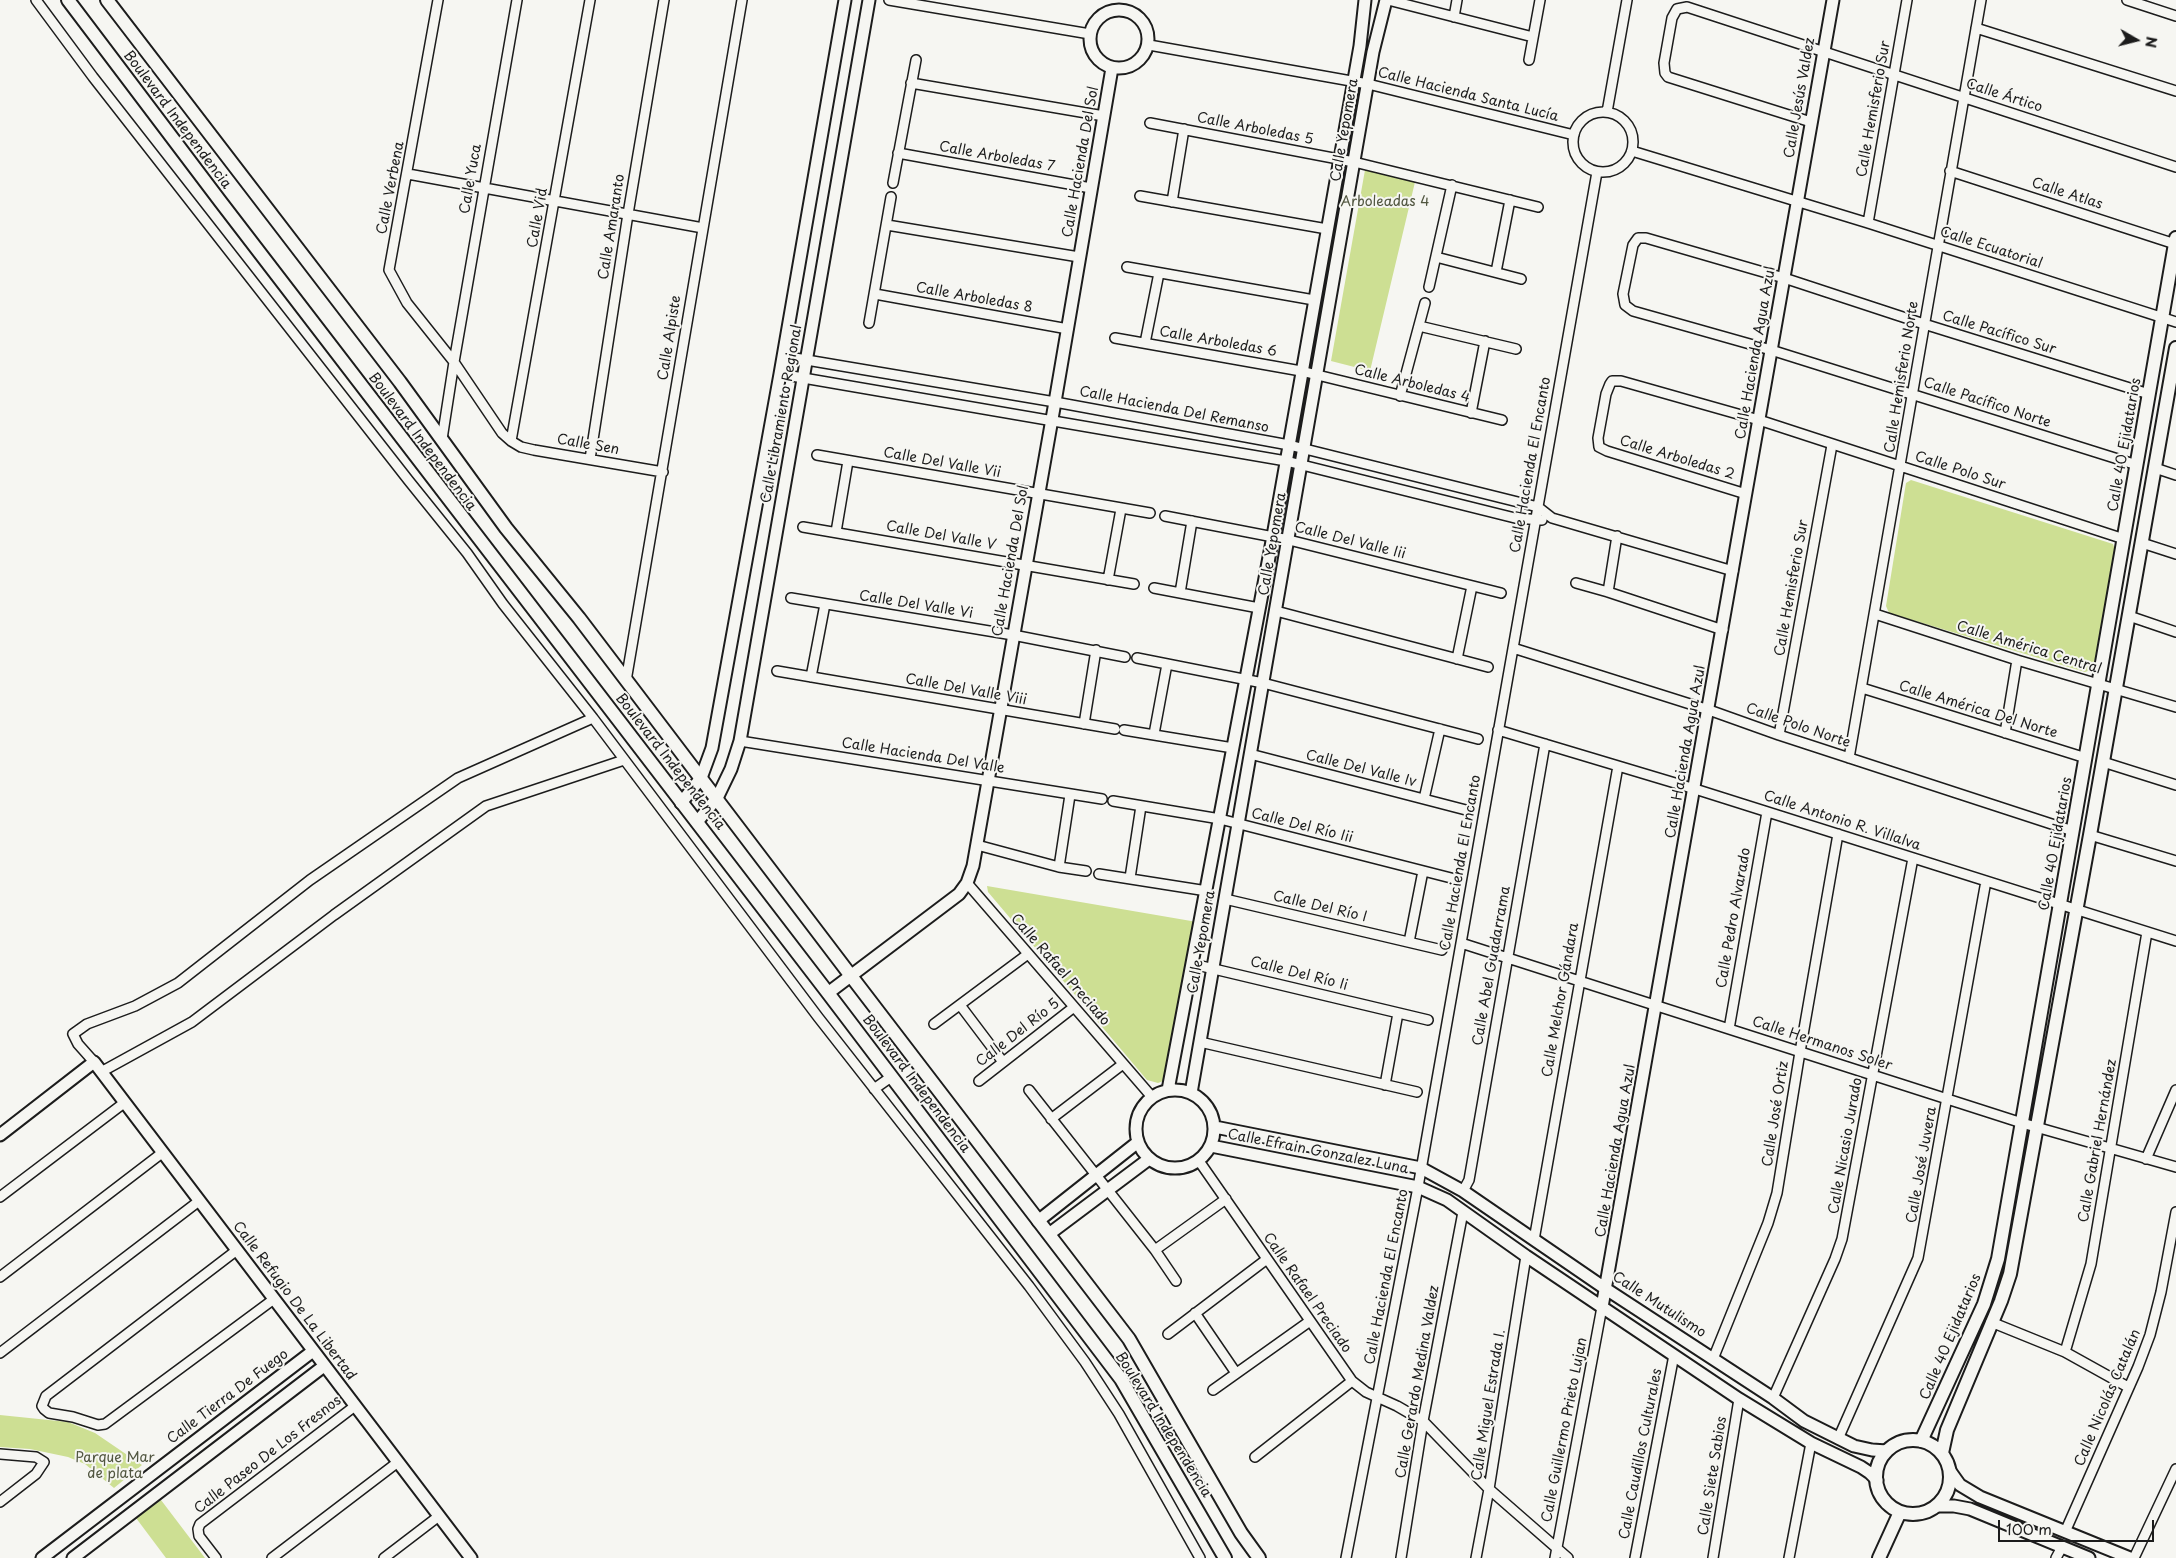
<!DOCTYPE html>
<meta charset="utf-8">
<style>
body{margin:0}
#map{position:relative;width:2176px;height:1558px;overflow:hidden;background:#f6f6f2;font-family:"Playpen Sans",sans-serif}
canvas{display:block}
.north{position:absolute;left:2111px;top:15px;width:50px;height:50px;-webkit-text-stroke:4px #f6f6f2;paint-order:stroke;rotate:98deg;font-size:14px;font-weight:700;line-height:20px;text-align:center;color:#1c1c1c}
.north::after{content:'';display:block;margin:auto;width:18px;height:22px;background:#1c1c1c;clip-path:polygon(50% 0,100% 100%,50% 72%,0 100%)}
.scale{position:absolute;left:1998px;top:1520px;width:156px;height:22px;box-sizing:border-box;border:2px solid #1c1c1c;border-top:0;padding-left:6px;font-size:15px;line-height:18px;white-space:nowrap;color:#1c1c1c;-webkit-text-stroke:4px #f6f6f2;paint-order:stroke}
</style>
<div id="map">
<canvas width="2176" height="1558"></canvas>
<div class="north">N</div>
<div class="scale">100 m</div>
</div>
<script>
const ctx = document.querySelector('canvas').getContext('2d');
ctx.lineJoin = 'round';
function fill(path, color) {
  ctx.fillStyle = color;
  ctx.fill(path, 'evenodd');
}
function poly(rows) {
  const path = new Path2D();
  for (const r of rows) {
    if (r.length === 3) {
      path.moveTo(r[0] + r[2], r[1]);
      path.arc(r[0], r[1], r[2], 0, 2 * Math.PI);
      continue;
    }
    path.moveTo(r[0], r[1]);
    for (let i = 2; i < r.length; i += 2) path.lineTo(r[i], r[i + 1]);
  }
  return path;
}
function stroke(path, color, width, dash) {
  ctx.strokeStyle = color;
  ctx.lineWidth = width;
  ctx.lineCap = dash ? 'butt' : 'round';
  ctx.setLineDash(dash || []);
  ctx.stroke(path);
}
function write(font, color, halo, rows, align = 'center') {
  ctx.font = font + ' "Playpen Sans",sans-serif';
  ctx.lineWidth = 4;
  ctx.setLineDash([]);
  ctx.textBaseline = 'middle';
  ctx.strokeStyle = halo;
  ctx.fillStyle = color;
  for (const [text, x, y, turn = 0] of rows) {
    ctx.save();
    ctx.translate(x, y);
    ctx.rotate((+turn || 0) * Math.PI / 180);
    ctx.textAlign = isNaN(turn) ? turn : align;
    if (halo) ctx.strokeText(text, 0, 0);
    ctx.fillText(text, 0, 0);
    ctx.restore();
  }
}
const green = poly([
 [1365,170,1415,182,1370,371,1331,361],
 [1911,480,2113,544,2115,550,2093,669,2085,672,1889,613,1886,606,1906,483],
 [987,886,1197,922,1169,1079,1158,1083,1147,1080,988,892],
 [0,1415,68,1422,95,1433,142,1465,114,1488,85,1464,68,1457,30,1449,0,1447],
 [161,1500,205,1558,166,1558,136,1518]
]);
const minor = poly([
 [36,0,93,77,409,481,467,553,503,604,593,718,818,1017,1029,1286,1085,1362,1119,1414,1200,1558],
 [438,0,389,270,407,303,454,362,502,433,511,441,521,447,534,450,663,472],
 [889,0,1090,34],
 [1388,0,1533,37],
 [2127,0,2176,16],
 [1454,17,1457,0],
 [1976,28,2176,91],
 [1149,45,1368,84,1574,135],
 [1529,60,1540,0],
 [911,83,1104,116],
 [1603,142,30],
 [1607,112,1627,0],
 [1811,122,1668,77,1665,73,1664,63,1672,18,1677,9,1687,7,2176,167],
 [1150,123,1354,162,1538,207],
 [1632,151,1868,223,2176,322],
 [898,153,1091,188],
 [1950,171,2175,244],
 [408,174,703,228],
 [893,183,916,60],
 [1140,196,1327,229],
 [1172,202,1184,129],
 [1868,223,1907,0],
 [887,225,1079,257],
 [1436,257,1521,279],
 [1127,267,1314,300],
 [1496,272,1510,200],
 [1429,287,1452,185],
 [875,294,1068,329],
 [869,323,891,197],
 [1419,326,1516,349],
 [1115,338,1301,371,1502,420],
 [1145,343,1159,273],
 [783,356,1055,402,1289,445,1538,507,1552,518,1733,571],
 [780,374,1286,461,1515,518,1542,520],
 [1400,396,1425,303],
 [1471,413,1485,341],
 [442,439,454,362,517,0],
 [511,441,590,0],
 [817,455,1150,513],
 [590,459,628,214,664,0],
 [2137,465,1771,350,1633,311,1625,305,1623,294,1633,245,1638,238,1646,238,1784,278,1924,324,2149,394],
 [2155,468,2176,475],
 [1746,494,1607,451,1599,447,1598,438,1606,394,1610,384,1612,381,1621,381,1759,420,2124,539],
 [1165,516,1289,540,1501,593],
 [803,527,1134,584],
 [836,532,848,461],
 [2142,543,2176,554],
 [1108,580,1121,509],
 [1576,583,1608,592,1723,630],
 [1154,588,1259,608],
 [1608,592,1617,536],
 [1180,593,1192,521],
 [791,598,1013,635,1125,657],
 [1276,611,1488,667],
 [1875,614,2017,660,2176,707],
 [2129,616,2176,632],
 [1513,648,1709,710,1779,735,2073,831],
 [1137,658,1263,683,1478,739],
 [1457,659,1472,586],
 [777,671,1115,729],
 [811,677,825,604],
 [626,681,742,0],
 [1862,688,2086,758],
 [1084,724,1096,650],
 [1124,730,1233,748],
 [1498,730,1695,789,2176,941],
 [2005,733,2017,660],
 [1154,734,1167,664],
 [1779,735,1832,445],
 [740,741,1102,799],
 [1250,754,1466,810],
 [1849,758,1981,0],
 [2103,762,2176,785],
 [1424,799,1440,729],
 [1113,801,1220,819,1455,879],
 [2090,835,2176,861],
 [977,845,1059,867,1086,871],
 [1059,867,1070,795],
 [1099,874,1207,891],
 [1130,878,1141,806],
 [967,883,1152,1097],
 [1225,899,1442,950],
 [1409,942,1423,871],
 [1461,943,2022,1123,2176,1167],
 [1193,964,1428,1020],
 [960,1005,1003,1062],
 [934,1024,1028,954],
 [1729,1029,1767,812],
 [1200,1042,1417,1092],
 [94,1062,78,1044,73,1034,87,1024,135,1006,178,983,310,880,458,778,593,718],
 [101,1072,192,1022,334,915,486,806,624,760],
 [979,1081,1074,1007],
 [1385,1085,1398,1013],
 [874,1089,891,1077],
 [1029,1090,1155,1250,1176,1281],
 [1051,1119,1123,1064],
 [2146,1159,2176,1090],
 [1199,1161,1352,1381,1366,1392,1397,1406,1423,1421,1489,1489,1568,1558],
 [1463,1191,1469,1180,1545,744],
 [0,1197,124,1103],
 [1534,1240,1618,766],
 [237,1250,46,1396,42,1406,44,1409,49,1413,73,1417,98,1425,105,1424,274,1299],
 [1155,1250,1226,1199],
 [0,1277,162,1153],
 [1195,1313,1236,1373],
 [1991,1322,2065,1352,2128,1387],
 [1168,1334,1267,1259],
 [2065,1352,2091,1264,2147,932],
 [0,1353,199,1201],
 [1713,1359,1768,1223,1777,1193,1800,1052,1838,834],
 [1213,1390,1310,1321],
 [1773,1398,1835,1259,1842,1239,1913,858],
 [1838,1439,1918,1258,1986,881],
 [0,1454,36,1457,44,1462,36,1474,0,1502],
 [1255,1457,1352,1381],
 [2065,1532,2138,1367,2150,1335,2161,1292,2176,1212],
 [216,1558,199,1536,198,1529,200,1524,355,1406],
 [272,1558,398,1462],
 [384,1558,439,1516],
 [1346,1558,1418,1187,1597,172],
 [1401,1558,1423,1421,1463,1212],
 [1476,1558,1489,1489,1526,1256],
 [1555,1558,1602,1307],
 [1635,1558,1674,1355],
 [1713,1558,1739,1399],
 [1789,1558,1811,1443],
 [2056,1558,2062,1547],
 [2134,1558,2176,1469]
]);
const tertiary = poly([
 [1119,39,29],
 [681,803,701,778,712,748,780,374,845,0],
 [697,822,717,798,731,769,740,741,869,0],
 [828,993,959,894,967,883,973,866,1055,402,1112,68],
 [1175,1129,39],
 [1168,1090,1273,536,1360,46,1365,0],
 [1191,1093,1373,52,1386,0],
 [1215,1127,1421,1168,1463,1191,1606,1289,1773,1398,1804,1421,1854,1446,1872,1450,1887,1451],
 [0,1135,94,1062,471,1558],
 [1211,1146,1418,1187,1447,1200,1526,1256,1739,1399,1811,1443,1861,1467,1870,1473,1877,1480],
 [1038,1221,1138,1142],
 [1049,1234,1149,1159],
 [1602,1307,1833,0],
 [1950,1471,1960,1485,1980,1497,2130,1558],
 [1938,1506,1954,1506,1970,1509,2089,1558],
 [42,1558,313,1351],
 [73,1558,324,1366]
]);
const secondary = poly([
 [68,0,220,201,828,993,1121,1379,1225,1558],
 [107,0,400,382,506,528,579,618,851,976,1129,1339,1241,1533,1259,1558],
 [1913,1477,37],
 [1921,1441,1984,1304,1998,1259,2176,238],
 [1942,1453,1947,1430,2001,1301,2010,1274,2090,835,2176,348],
 [1879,1558,1900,1512]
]);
const streetNames = [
 ["Calle Hacienda Santa Lucía",1468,95,14],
 ["Calle Ártico",2004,96,18],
 ["Calle Jesús Valdez",1800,98,-80],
 ["Calle Hemisferio Sur",1874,109,-80],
 ["Boulevard Independencia",177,120,53],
 ["Calle Arboledas 5",1255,129,11],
 ["Calle Yepomera",1345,130,-80],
 ["Calle Arboledas 7",997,157,10],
 ["Calle Hacienda Del Sol",1081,162,-80],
 ["Calle Yuca",471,179,-80],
 ["Calle Verbena",391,188,-79],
 ["Calle Atlas",2067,194,18],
 ["Calle Vid",538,218,-80],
 ["Calle Amaranto",612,227,-81],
 ["Calle Ecuatorial",1991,248,18],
 ["Calle Arboledas 8",974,298,10],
 ["Calle Pacífico Sur",1999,333,17],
 ["Calle Alpiste",670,338,-81],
 ["Calle Arboledas 6",1218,342,10],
 ["Calle Hacienda Agua Azul",1756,353,-80],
 ["Calle Hemisferio Norte",1902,377,-81],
 ["Calle Arboledas 4",1412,384,14],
 ["Calle Pacífico Norte",1987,403,18],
 ["Calle Hacienda Del Remanso",1174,410,11],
 ["Calle Libramiento Regional",782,414,-80],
 ["Boulevard Independencia",422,442,53],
 ["Calle Sen",588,445,10],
 ["Calle 40 Ejidatarios",2125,445,-80],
 ["Calle Arboledas 2",1677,458,17],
 ["Calle Del Valle Vii",942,463,10],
 ["Calle Hacienda El Encanto",1531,465,-80],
 ["Calle Polo Sur",1960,471,18],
 ["Calle Del Valle V",941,536,10],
 ["Calle Del Valle Iii",1350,541,14],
 ["Calle Yepomera",1273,544,-80],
 ["Calle Hacienda Del Sol",1011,561,-80],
 ["Calle Hemisferio Sur",1792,588,-80],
 ["Calle Del Valle Vi",916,605,9],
 ["Calle América Central",2029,648,17],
 ["Calle Del Valle Viii",966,690,10],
 ["Calle América Del Norte",1978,710,17],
 ["Calle Polo Norte",1798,726,19],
 ["Calle Hacienda Agua Azul",1686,752,-80],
 ["Calle Hacienda Del Valle",923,756,9],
 ["Boulevard Independencia",670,762,52],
 ["Calle Del Valle Iv",1361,769,14],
 ["Calle Antonio R. Villalva",1842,821,18],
 ["Calle Del Río Iii",1302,826,14],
 ["Calle 40 Ejidatarios",2056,844,-80],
 ["Calle Hacienda El Encanto",1461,863,-80],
 ["Calle Del Río I",1320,907,13],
 ["Calle Pedro Alvarado",1734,918,-80],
 ["Calle Yepomera",1202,942,-80],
 ["Calle Abel Guadarrama",1492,966,-80],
 ["Calle Rafael Preciado",1060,970,49],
 ["Calle Del Río Ii",1299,974,14],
 ["Calle Melchor Gándara",1561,1000,-80],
 ["Calle Del Río 5",1018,1033,-38],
 ["Calle Hermanos Soler",1822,1044,18],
 ["Boulevard Independencia",916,1084,53],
 ["Calle José Ortiz",1776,1114,-81],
 ["Calle Gabriel Hernández",2098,1141,-80],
 ["Calle Nicasio Jurado",1846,1146,-80],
 ["Calle Hacienda Agua Azul",1616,1151,-80],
 ["Calle Efrain Gonzalez Luna",1318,1152,11],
 ["Calle José Juvera",1922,1165,-80],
 ["Calle Hacienda El Encanto",1387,1277,-79],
 ["Calle Rafael Preciado",1307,1293,55],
 ["Calle Refugio De La Libertad",294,1301,53],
 ["Calle Mutulismo",1659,1305,33],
 ["Calle 40 Ejidatarios",1951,1337,-67],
 ["Calle Gerardo Medina Valdez",1418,1382,-80],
 ["Calle Tierra De Fuego",228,1397,-37],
 ["Calle Nicolás Catalán",2108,1398,-67],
 ["Calle Miguel Estrada I.",1489,1405,-81],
 ["Boulevard Independencia",1163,1425,58],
 ["Calle Guillermo Prieto Lujan",1565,1430,-79],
 ["Calle Caudillos Culturales",1641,1454,-79],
 ["Calle Paseo De Los Fresnos",268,1455,-38],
 ["Calle Siete Sabios",1713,1476,-81]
];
const parkNames = [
 ["Arboleadas 4",1385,202],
 ["Parque Mar",115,1458],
 ["de plata",115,1474]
];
fill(green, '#cddf93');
stroke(minor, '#1c1c1c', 12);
stroke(tertiary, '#1c1c1c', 15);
stroke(secondary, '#1c1c1c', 16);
stroke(minor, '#f6f6f2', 9);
stroke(tertiary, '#f6f6f2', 11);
stroke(secondary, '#f6f6f2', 12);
write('14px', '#1c1c1c', '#f6f6f2', streetNames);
write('14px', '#515640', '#f6f6f2', parkNames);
</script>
